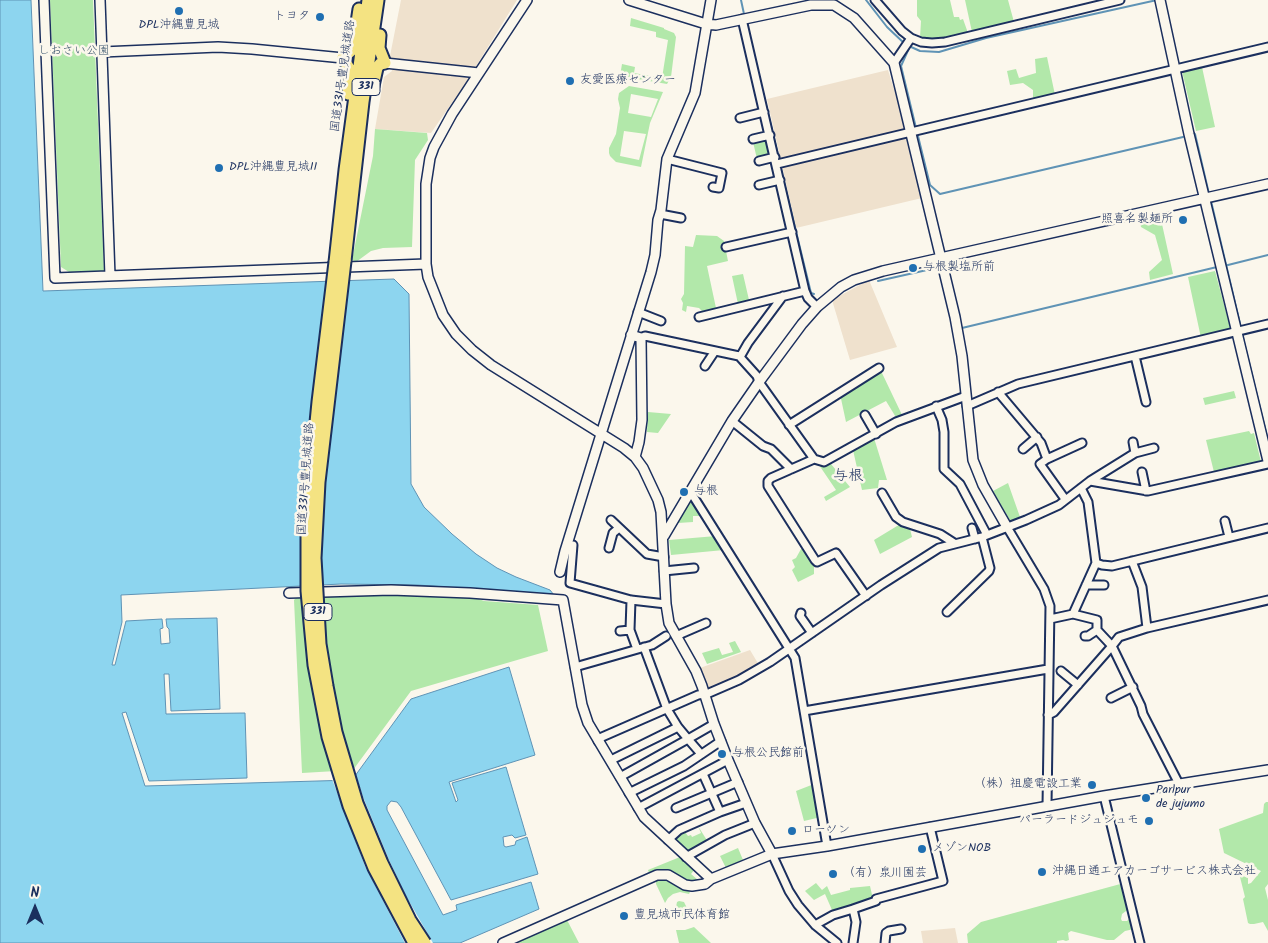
<!DOCTYPE html>
<meta charset="utf-8">
<style>
body{margin:0}
#map{position:relative;width:1268px;height:943px;overflow:hidden;background:#fbf7ec;font-family:Kalam,sans-serif}
canvas{display:block}
.north{position:absolute;left:10px;top:883px;width:50px;height:50px;-webkit-text-stroke:4px #fbf7ec;paint-order:stroke;rotate:0deg;font-size:14px;font-weight:700;line-height:20px;text-align:center;color:#1b2f5e}
.north::after{content:'';display:block;margin:auto;width:18px;height:22px;background:#1b2f5e;clip-path:polygon(50% 0,100% 100%,50% 72%,0 100%)}
</style>
<div id="map">
<canvas width="1268" height="943"></canvas>
<div class="north">N</div>
</div>
<script>
const ctx = document.querySelector('canvas').getContext('2d');
ctx.lineJoin = 'round';
function fill(path, color) {
  ctx.fillStyle = color;
  ctx.fill(path, 'evenodd');
}
function poly(rows) {
  const path = new Path2D();
  for (const r of rows) {
    path.moveTo(r[0], r[1]);
    for (let i = 2; i < r.length; i += 2) path.lineTo(r[i], r[i + 1]);
  }
  return path;
}
function stroke(path, color, width, dash) {
  ctx.strokeStyle = color;
  ctx.lineWidth = width;
  ctx.lineCap = dash ? 'butt' : 'round';
  ctx.setLineDash(dash || []);
  ctx.stroke(path);
}
function write(font, color, halo, rows, align = 'center') {
  ctx.font = font + ' Kalam,"Klee One",sans-serif';
  ctx.lineWidth = 5;
  ctx.setLineDash([]);
  ctx.textBaseline = 'middle';
  ctx.strokeStyle = halo;
  ctx.fillStyle = color;
  for (const [text, x, y, turn = 0] of rows) {
    ctx.save();
    ctx.translate(x, y);
    ctx.rotate((+turn || 0) * Math.PI / 180);
    ctx.textAlign = isNaN(turn) ? turn : align;
    if (halo) ctx.strokeText(text, 0, 0);
    ctx.fillText(text, 0, 0);
    ctx.restore();
  }
}
const built = poly([
 [401,0,517,0,465,84,431,133,375,129,384,77,392,71,390,56],
 [888,70,904,122,922,198,796,228,767,99],
 [869,280,897,347,850,360,832,300],
 [750,650,759,665,709,691,700,668],
 [955,928,958,943,923,943,921,931]
]);
const green = poly([
 [50,0,93,0,104,271,69,272,61,267],
 [917,0,950,0,954,17,959,17,960,20,963,19,968,33,945,39,929,40,920,38,921,21,917,16],
 [965,0,1008,0,1014,22,972,32],
 [631,18,664,28,664,29,674,33,676,37,671,77,667,84,620,76,622,64,635,67,634,73,662,78,668,40,656,37,656,32,630,26],
 [1047,57,1055,95,1033,100,1033,90,1023,83,1010,85,1007,71,1016,69,1019,78,1036,73,1035,59],
 [1202,67,1215,127,1196,131,1182,71],
 [629,86,663,92,650,123,641,167,616,162,610,156,609,153,609,148,616,134,620,108,618,99,619,93],
 [631,94,658,99,651,117,628,113],
 [624,131,646,134,639,160,620,156],
 [375,129,427,133,428,140,415,160,412,247,383,248,371,251,356,262,352,260,373,156],
 [766,138,771,156,757,159,753,142],
 [1160,215,1173,274,1150,280,1149,272,1162,260,1155,235,1141,227,1139,219],
 [696,235,717,236,724,241,728,261,707,266,716,308,702,311,699,308,687,306,686,312,682,310,683,303,681,299,684,294,685,246,693,247],
 [1215,271,1231,331,1201,338,1188,277],
 [743,274,749,300,738,304,732,276],
 [881,371,903,417,897,419,886,401,846,422,840,394],
 [1234,391,1236,398,1205,405,1203,398],
 [648,412,671,414,658,433,647,432],
 [1249,431,1251,434,1254,433,1261,462,1214,472,1206,440],
 [874,438,887,480,879,480,878,488,862,490,853,450],
 [831,464,850,487,826,501,824,497,836,490,819,465],
 [1008,483,1020,517,1019,519,1011,522,993,491],
 [691,500,702,516,693,516,693,522,678,523],
 [902,523,910,529,912,537,880,554,874,540],
 [716,536,724,550,671,555,669,540],
 [804,547,814,562,814,574,798,582,792,570,795,567,792,560,796,558,801,549],
 [351,595,473,597,484,601,538,605,548,651,411,691,353,770,302,773,294,600,298,596],
 [735,641,741,652,707,664,702,653,719,648,722,655,733,652,729,643],
 [814,784,821,817,804,821,796,791],
 [1266,802,1268,802,1268,884,1265,888,1268,900,1268,931,1263,922,1254,924,1250,924,1248,923,1243,899,1245,897,1238,869,1242,870,1243,876,1248,878,1248,884,1251,883,1261,871,1224,853,1219,829,1263,813,1264,804],
 [698,826,708,842,688,854,674,840,685,832,688,836,691,835,692,837,701,833],
 [738,848,743,860,726,868,720,856],
 [680,857,695,869,691,874,698,880,685,881,667,870,658,870,649,873,648,870],
 [659,880,672,882,690,892,689,894,680,892,673,894,668,898,665,903,656,884,656,881],
 [816,883,822,890,827,886,831,895,850,890,850,888,870,886,873,899,832,910,825,894,814,900,805,891],
 [1124,883,1130,908,1122,914,1121,919,1122,921,1127,921,1131,917,1134,929,1125,931,1114,940,1107,940,1071,931,1068,933,1069,940,1066,941,1063,940,1057,941,1057,943,968,943,967,934,981,922],
 [679,901,684,902,690,914,686,920,682,918,676,907,677,902],
 [567,920,579,943,514,943,565,920],
 [694,927,711,943,679,943,676,930,685,930]
]);
const water = poly([
 [0,0,31,0,43,291,394,279,409,294,411,484,424,507,452,534,476,554,497,568,516,577,550,590,554,595,418,585,341,584,121,595,122,622,112,665,115,665,126,621,162,619,163,628,160,629,161,644,170,643,169,629,167,627,166,619,217,618,220,709,171,711,169,674,164,674,166,714,245,713,247,778,149,781,126,712,122,713,145,786,352,780,411,699,509,667,535,755,449,782,456,802,458,800,452,783,506,767,526,835,515,838,512,835,503,837,504,846,506,847,515,845,516,841,527,837,538,874,451,900,401,807,397,802,391,801,387,806,387,810,443,915,457,910,456,905,531,882,539,909,460,943,0,943,0,0]
]);
const pier = poly([
 [355,772,363,797,389,860,406,896,433,943,405,943,365,866,332,779,351,778]
]);
const stream = poly([
 [741,0,744,14],
 [866,0,887,27,905,44],
 [747,26,778,155],
 [909,46,920,51,939,52,986,38,1157,0],
 [910,46,901,66,916,128],
 [917,132,930,185,940,194,1183,137],
 [1195,134,1209,194],
 [780,166,811,293,814,294],
 [1211,201,1241,328],
 [1224,266,1268,255],
 [878,281,936,268],
 [962,328,1217,267],
 [1242,334,1268,441]
]);
const minor = poly([
 [875,0,902,31,911,38,921,42,932,43,945,42,1120,0],
 [742,19,805,291,808,298,817,307],
 [894,63,911,38],
 [740,118,764,112],
 [753,139,770,135],
 [667,159,722,173,719,188,713,187],
 [759,161,775,157],
 [777,164,1268,47],
 [759,185,780,180],
 [660,214,681,218],
 [726,247,792,232],
 [638,312,661,321],
 [699,317,805,291],
 [641,338,645,336,739,356,757,376,759,382,814,459,824,462,896,422,966,396],
 [1135,356,1146,402],
 [740,357,748,343,783,296],
 [705,366,715,351],
 [998,392,1041,443,1047,459,1040,464,1065,499],
 [936,406,942,420,944,432,944,469,960,484,987,535],
 [967,406,1018,384,1268,324],
 [865,415,876,434],
 [732,421,763,446,771,449,791,469],
 [789,425,879,368],
 [1133,442,1135,453],
 [1023,449,1037,437],
 [814,459,771,478,768,481,768,486,815,560,817,562,836,553,866,596],
 [1047,459,1082,443],
 [1142,472,1146,491],
 [1090,481,1135,453,1154,448],
 [1081,488,1088,502,1096,563,1102,565,1112,566,1268,528],
 [690,491,795,658,827,846],
 [882,493,896,517,903,522,940,534,954,543],
 [611,520,647,554,664,557],
 [1225,521,1229,537],
 [1007,527,1044,589,1050,606,1047,806],
 [972,528,975,539],
 [573,545,570,583,631,600,666,604],
 [609,548,613,533,619,528],
 [1132,561,1142,587,1147,628],
 [664,571,694,568],
 [1086,585,1104,585],
 [631,600,630,630,637,649],
 [947,612,989,571,990,568,982,537],
 [801,613,800,616,812,633],
 [1073,614,1097,620,1097,630,1112,646,1141,706,1143,714,1179,784],
 [1050,619,1073,614,1096,563],
 [620,631,630,630],
 [676,636,706,623],
 [1085,636,1088,636,1097,630],
 [575,667,652,645,666,636],
 [1061,671,1078,685],
 [1111,698,1133,687],
 [804,711,1048,669],
 [1048,715,1054,712,1112,646,1119,637,1147,628,1268,600],
 [598,741,602,737,698,695,709,693,739,680,770,662,881,585,939,548,982,537,1026,520,1059,505,1090,481,1148,491,1268,464],
 [701,754,688,739,714,724],
 [611,760,678,727],
 [620,777,688,739,678,727,667,709,644,647],
 [629,793,684,766,721,741],
 [1104,796,1140,943],
 [638,808,728,760],
 [676,808,738,782],
 [720,812,746,803],
 [668,840,679,830,720,812,703,774],
 [772,854,789,891,798,905,815,925,837,943],
 [686,857,725,835,755,823],
 [815,925,833,915,853,909],
 [853,943,856,922,853,909,876,901,876,899,943,881,930,827],
 [885,943,886,933,889,931,901,929]
]);
const tertiary = poly([
 [44,0,55,278,426,264],
 [100,0,110,276],
 [527,0,452,114,434,147,430,158,426,184,426,264,428,277,443,315,456,334,472,350,491,365,624,448,635,457,643,468,658,500,661,512,666,604,669,623,696,671,702,686,714,724,728,760,755,823,772,854],
 [629,0,706,24,716,25,811,5,834,5,854,18,894,63,955,317,962,356,973,460,983,485,1007,527],
 [1160,0,1189,134,1268,461],
 [102,52,218,47,252,49,343,58],
 [385,63,479,73],
 [631,335,641,338,642,420,639,442,635,457],
 [664,536,732,421,759,382,802,324,817,307,841,287,854,280,883,271,1268,184],
 [560,572,565,551,651,272,655,255,658,220,661,210,667,159,695,93,711,0],
 [289,593,391,590,470,593,563,600,582,705,588,723,644,817,711,879,772,854,827,846,1104,796,1268,770],
 [503,943,657,875,668,875,685,885,692,886,705,884,711,879]
]);
const trunk = poly([
 [373,86,377,68,380,64,385,63,379,48,380,35],
 [348,94,350,70,343,58,353,49,359,9],
 [345,261,363,102,378,0],
 [335,262,345,170,368,0]
]);
const trunkBridge = poly([
 [345,261,319,482,315,558,320,644,327,686,336,732,357,803,382,863,410,920,425,943],
 [335,262,318,402,307,514,307,591,314,665,328,737,349,806,374,868,414,943]
]);
const markers = [
 [179,11,5,"#1f6fb2"],
 [320,17,5,"#1f6fb2"],
 [570,81,5,"#1f6fb2"],
 [219,168,5,"#1f6fb2"],
 [1183,220,5,"#1f6fb2"],
 [913,268,5,"#1f6fb2"],
 [684,492,5,"#1f6fb2"],
 [722,754,5,"#1f6fb2"],
 [1092,785,5,"#1f6fb2"],
 [1146,798,5,"#1f6fb2"],
 [1149,821,5,"#1f6fb2"],
 [792,831,5,"#1f6fb2"],
 [922,849,5,"#1f6fb2"],
 [1042,872,5,"#1f6fb2"],
 [833,874,5,"#1f6fb2"],
 [624,916,5,"#1f6fb2"]
];
const shields = [
 [366,87,28],
 [318,612,28]
];
const shieldNames = [
 ["331",366,87],
 ["331",318,612]
];
const poiNames = [
 ["トヨタ",310,17,"right"],
 ["DPL沖縄豊見城",179,26,"center"],
 ["友愛医療センター",580,81],
 ["DPL沖縄豊見城II",229,168],
 ["照喜名製麺所",1173,220,"right"],
 ["与根製塩所前",923,268],
 ["与根",694,492],
 ["与根公民館前",732,754],
 ["（株）祖慶電設工業",1082,785,"right"],
 ["Parlpur",1156,791],
 ["de jujumo",1156,805],
 ["パーラードジュジュモ",1139,821,"right"],
 ["ローソン",802,831],
 ["メゾンNOB",932,849],
 ["沖縄日通エアカーゴサービス株式会社",1052,872],
 ["（有）泉川園芸",843,874],
 ["豊見城市民体育館",634,916]
];
const parkNames = [
 ["しおさい公園",74,52]
];
const streetNames = [
 ["国道331号豊見城道路",344,76,-82],
 ["国道331号豊見城道路",307,479,-86]
];
const quarterNames = [
 ["与根",848,477]
];
fill(built, '#efe1cd');
fill(green, '#b2e8aa');
fill(water, '#8dd5ef');
stroke(water, '#5f93b5', 1);
fill(pier, '#fbf7ec');
stroke(stream, '#5f93b5', 2);
stroke(minor, '#1b2f5e', 11);
stroke(tertiary, '#1b2f5e', 12);
stroke(trunk, '#1b2f5e', 15);
stroke(minor, '#fbf7ec', 7);
stroke(tertiary, '#fbf7ec', 9);
stroke(trunk, '#f4e382', 11);
stroke(trunkBridge, '#1b2f5e', 15, []);
stroke(trunkBridge, '#f4e382', 11);
for (const [x, y, r, color] of markers) {
  const dot = new Path2D();
  dot.arc(x, y, r, 0, 2 * Math.PI);
  ctx.fillStyle = color;
  ctx.fill(dot);
  stroke(dot, '#fbf7ec', 2);
}
for (const [x, y, w] of shields) {
  const box = new Path2D();
  box.roundRect(x - w / 2, y - 8.5, w, 17, 4);
  ctx.fillStyle = '#fbf7ec';
  ctx.fill(box);
  stroke(box, '#1b2f5e', 1);
}
write('bold 11px', '#1b2f5e', null, shieldNames);
write('12px', '#1b2f5e', '#fbf7ec', poiNames, 'left');
write('12px', '#39546d', '#fbf7ec', parkNames);
write('12px', '#1b2f5e', '#fbf7ec', streetNames);
write('15px', '#1b2f5e', '#fbf7ec', quarterNames);
</script>
